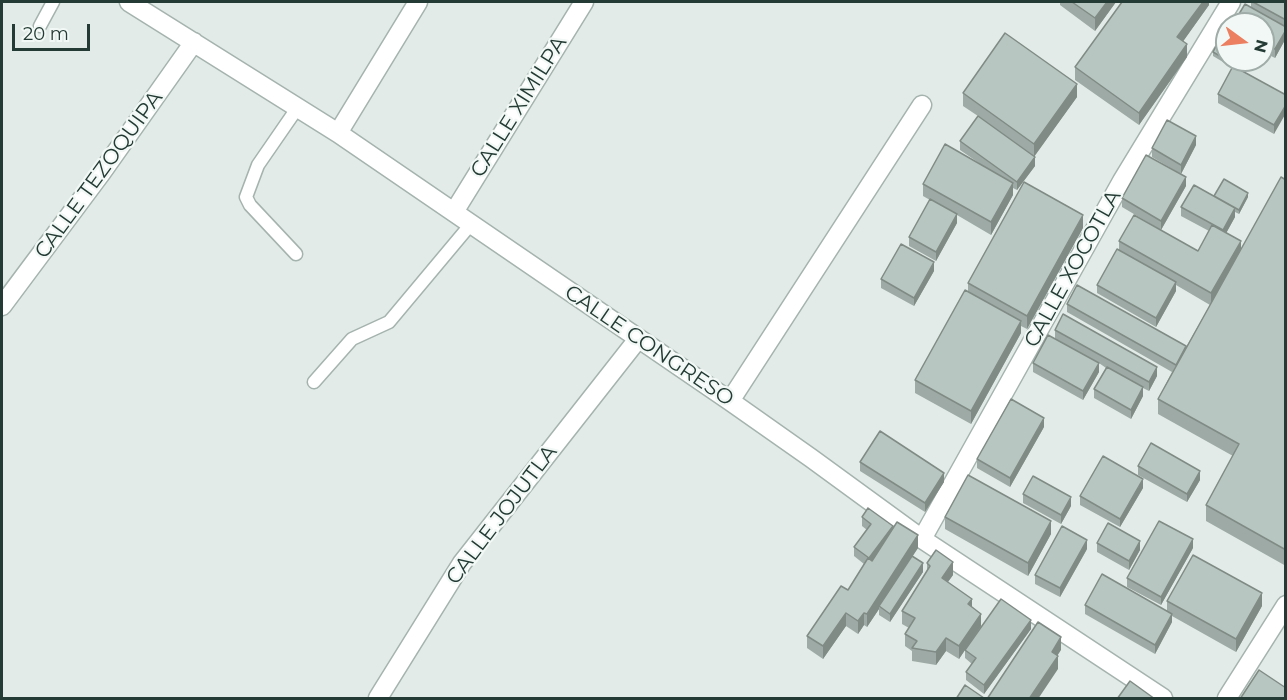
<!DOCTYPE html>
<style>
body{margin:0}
#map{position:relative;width:1287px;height:700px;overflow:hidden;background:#e2ebe7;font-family:Montserrat,sans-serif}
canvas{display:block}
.frame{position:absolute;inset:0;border:3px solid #233b34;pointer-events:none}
.north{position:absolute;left:1215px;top:12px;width:60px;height:60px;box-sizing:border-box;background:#f2f8f5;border:2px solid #9faca8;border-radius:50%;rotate:105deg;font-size:16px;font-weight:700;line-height:24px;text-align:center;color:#233b34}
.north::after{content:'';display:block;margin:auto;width:21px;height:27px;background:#eb7f60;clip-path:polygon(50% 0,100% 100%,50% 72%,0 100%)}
.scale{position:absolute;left:12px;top:24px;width:78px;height:27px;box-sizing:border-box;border:3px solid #233b34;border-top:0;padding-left:8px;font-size:18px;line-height:21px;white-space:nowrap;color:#233b34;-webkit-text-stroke:4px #f2f8f5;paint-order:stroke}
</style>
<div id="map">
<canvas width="1287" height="700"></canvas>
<div class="frame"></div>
<div class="north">N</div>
<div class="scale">20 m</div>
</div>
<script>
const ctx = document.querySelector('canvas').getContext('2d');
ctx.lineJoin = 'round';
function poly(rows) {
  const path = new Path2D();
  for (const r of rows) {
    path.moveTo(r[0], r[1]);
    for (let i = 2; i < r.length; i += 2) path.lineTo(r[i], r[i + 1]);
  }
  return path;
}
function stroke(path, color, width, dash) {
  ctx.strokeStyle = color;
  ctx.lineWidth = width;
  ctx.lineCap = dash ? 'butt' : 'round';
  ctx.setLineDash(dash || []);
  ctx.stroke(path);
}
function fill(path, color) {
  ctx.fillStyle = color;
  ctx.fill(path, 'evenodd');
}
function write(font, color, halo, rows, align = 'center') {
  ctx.font = font + ' Montserrat,sans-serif';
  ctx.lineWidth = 4.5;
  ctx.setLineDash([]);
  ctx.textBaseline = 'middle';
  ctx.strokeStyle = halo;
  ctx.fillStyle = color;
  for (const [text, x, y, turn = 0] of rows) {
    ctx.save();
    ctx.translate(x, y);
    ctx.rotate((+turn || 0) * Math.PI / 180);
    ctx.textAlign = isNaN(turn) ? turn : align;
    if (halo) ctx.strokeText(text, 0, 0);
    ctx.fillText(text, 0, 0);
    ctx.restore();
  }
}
const service = poly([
 [40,26,53,2],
 [296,254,250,205,246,197,258,165,298,107],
 [314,382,352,339,389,322,471,224]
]);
const minor = poly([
 [129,2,338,133,730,401,811,458,922,539,1163,698],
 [338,133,418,2],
 [454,212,584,2],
 [2,306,102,172,194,42],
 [730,401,922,105],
 [922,539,1122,181,1231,2],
 [378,698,462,563,638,339]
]);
const tertiary = poly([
 [1227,698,1286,605]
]);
const wall = poly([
 [1060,2,1116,2,1095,31,1060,5],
 [1209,2,1209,5,1183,41,1187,57,1139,125,1075,80,1075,67],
 [1251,2,1286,2,1286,38,1275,58,1263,52,1263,24,1251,7],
 [1213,52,1247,60,1241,70,1286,95,1274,134,1218,103,1218,94,1233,68,1213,56],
 [963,93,1077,97,1034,156,1035,166,1017,190,1013,188,1013,195,991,235,957,215,957,223,936,261,909,246,909,237,930,200,923,196,923,184,979,163,960,150,960,141,978,116,963,106],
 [1196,145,1181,174,1152,157,1152,148],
 [1286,180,1286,566,1206,521,1206,505,1233,456,1158,414,1158,399,1172,372,1067,312,1067,304,1186,347,1210,305,1176,285,1176,291,1156,327,1097,293,1097,285,1119,250,1119,241,1198,251,1209,231,1181,216,1181,207,1214,197,1248,197,1239,214,1235,212,1235,217,1226,233,1241,250],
 [1186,186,1161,230,1122,207,1122,198],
 [1083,228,1027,329,1021,326,1021,333,971,424,915,393,915,380,968,291,968,283],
 [934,271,914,306,881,288,881,279],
 [1055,330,1157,376,1149,391,1143,388,1143,396,1131,419,1094,398,1094,389,1106,368,1099,363,1099,372,1083,400,1033,372,1033,363,1055,338],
 [1044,427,1010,487,977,468,977,459],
 [860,462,944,482,925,512,860,471],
 [1138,466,1200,480,1187,502,1138,475],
 [1143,488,1120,527,1080,505,1080,496],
 [1023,494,1071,506,1061,524,1023,503],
 [862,517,893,529,918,548,912,556,923,572,890,622,879,615,879,609,867,627,864,625,858,634,846,626,823,659,807,648,807,636,848,590,864,564,854,556,854,547,867,530,862,526],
 [945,517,1051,534,1028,576,945,529],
 [1097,543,1140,550,1129,570,1097,552],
 [1193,548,1161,605,1127,587,1127,578],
 [1087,549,1060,597,1035,584,1035,575],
 [927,563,953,575,948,582,972,607,981,626,1031,629,984,694,966,680,966,672,972,664,965,658,965,650,959,659,946,651,936,665,912,661,912,651,905,646,905,634,909,628,902,624,902,611,927,571],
 [1167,601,1262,606,1236,652,1172,616,1172,622,1155,654,1085,614,1085,605,1167,611]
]);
const shadedWall = poly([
 [1107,2,1116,2,1095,31,1095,18],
 [1203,2,1209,2,1209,5,1177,50,1177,37],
 [1286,30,1286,38,1275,58,1275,49],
 [1187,44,1187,57,1139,125,1139,113],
 [1244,60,1247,60,1240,72,1240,67],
 [1077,84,1077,97,1034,157,1034,144],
 [1286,105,1286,113,1274,134,1274,125],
 [1196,136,1196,145,1181,174,1181,165],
 [1035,157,1035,166,1017,190,1017,182],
 [1186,177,1186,186,1161,230,1161,221],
 [1013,183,1013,195,991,235,991,222],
 [1248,193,1248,197,1239,214,1239,210],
 [1235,208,1235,217,1223,239,1223,230],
 [957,214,957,223,936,261,936,252],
 [1083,215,1083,228,1027,329,1027,316],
 [1241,241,1241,253,1211,305,1211,293],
 [934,262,934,271,914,306,914,298],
 [1176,282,1176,291,1156,327,1156,318],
 [1021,321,1021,333,971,424,971,411],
 [1099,363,1099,372,1083,400,1083,391],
 [1157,367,1157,376,1149,391,1149,382],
 [1143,387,1143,396,1131,419,1131,410],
 [1044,418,1044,427,1010,487,1010,478],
 [1200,471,1200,480,1187,502,1187,494],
 [944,473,944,482,925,512,925,503],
 [1143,479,1143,488,1120,527,1120,519],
 [1071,497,1071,506,1061,524,1061,515],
 [1051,521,1051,534,1028,576,1028,563],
 [893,526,893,534,869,567,869,558],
 [918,535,918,548,880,607,879,606,879,609,867,627,867,614],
 [1193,539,1193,548,1161,605,1161,597],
 [1087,540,1087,549,1060,597,1060,588],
 [1140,541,1140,550,1129,570,1129,561],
 [953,562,953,575,942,590,942,578],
 [923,563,923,572,890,622,890,614],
 [1262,593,1262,606,1236,652,1236,639],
 [972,599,972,611,968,604],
 [846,613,846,626,823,659,823,646],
 [864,613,864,625,858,634,858,621],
 [981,614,981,626,959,659,959,646],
 [1172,614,1172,622,1155,654,1155,645],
 [1031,620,1031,629,984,694,984,685],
 [1061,637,1061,650,1052,664,1052,652],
 [946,638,946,651,936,665,936,652],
 [1058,656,1058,669,1038,699,1029,699]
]);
const building = poly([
 [1072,2,1107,2,1095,18,1072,2],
 [1122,2,1203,2,1177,37,1187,44,1139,113,1075,67,1122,2],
 [1253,2,1286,2,1286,20,1253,2],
 [1245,4,1286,27,1286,30,1275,49,1263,43,1263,24,1233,24,1245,4],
 [1224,31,1227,33,1227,60,1213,52,1224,31],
 [1005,33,1077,84,1034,144,963,93,1005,33],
 [1227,60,1244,60,1240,67,1227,60],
 [1233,66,1286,95,1286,105,1274,125,1218,94,1233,66],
 [978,116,1035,157,1017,182,960,141,978,116],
 [1167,120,1196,136,1181,165,1152,148,1167,120],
 [945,144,1013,183,991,222,923,184,945,144],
 [1146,155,1186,177,1161,221,1122,198,1146,155],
 [1281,177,1286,180,1286,550,1206,505,1239,444,1158,399,1281,177],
 [1224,179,1248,193,1239,210,1214,196,1224,179],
 [1024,182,1083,215,1027,316,968,283,1024,182],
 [1194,185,1235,208,1223,230,1181,207,1194,185],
 [930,199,957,214,936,252,909,237,930,199],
 [1134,215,1198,251,1212,225,1241,241,1211,293,1119,241,1134,215],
 [901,244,934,262,914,298,881,279,901,244],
 [1117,249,1176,282,1156,318,1097,285,1117,249],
 [1077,285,1186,346,1176,365,1067,304,1077,285],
 [965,290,1021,321,971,411,915,380,965,290],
 [1063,314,1157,367,1149,382,1055,330,1063,314],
 [1048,335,1099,363,1083,391,1033,363,1048,335],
 [1107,367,1143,387,1131,410,1094,389,1107,367],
 [1011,399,1044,418,1010,478,977,459,1011,399],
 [880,431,944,473,925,503,860,462,880,431],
 [1151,443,1200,471,1187,494,1138,466,1151,443],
 [1103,456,1143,479,1120,519,1080,496,1103,456],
 [968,475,1051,521,1028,563,945,517,968,475],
 [1033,476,1071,497,1061,515,1023,494,1033,476],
 [868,508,893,526,869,558,854,547,871,524,862,517,868,508],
 [1159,521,1193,539,1161,597,1127,578,1159,521],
 [897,522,918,535,867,614,864,613,858,621,846,613,823,646,807,636,841,586,848,590,868,558,872,561,897,522],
 [1108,523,1140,541,1129,561,1097,543,1108,523],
 [1062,526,1087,540,1060,588,1035,575,1062,526],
 [936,550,953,562,942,578,972,599,968,604,981,614,959,646,946,638,936,652,912,648,917,641,905,634,915,618,902,611,930,566,927,563,936,550],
 [1193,555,1262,593,1236,639,1167,601,1193,555],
 [912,556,923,563,890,614,879,606,912,556],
 [1102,574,1172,614,1155,645,1085,605,1102,574],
 [1001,599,1031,620,984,685,966,672,976,658,965,650,1001,599],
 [1038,622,1061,637,1052,652,1058,656,1029,699,987,699,1038,622],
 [1259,670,1286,688,1286,699,1240,699,1259,670],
 [1130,681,1155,699,1117,699,1130,681],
 [965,685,984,698,984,699,956,699,965,685]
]);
const streetNames = [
 ["CALLE XIMILPA",519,107,-58],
 ["CALLE TEZOQUIPA",99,175,-54],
 ["CALLE XOCOTLA",1073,269,-61],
 ["CALLE CONGRESO",649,346,34],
 ["CALLE JOJUTLA",502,515,-53]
];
stroke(service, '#a5b3ae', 15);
stroke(minor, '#a5b3ae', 21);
stroke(tertiary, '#a5b3ae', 21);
stroke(service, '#fff', 12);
stroke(minor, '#fff', 18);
stroke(tertiary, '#fff', 18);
fill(wall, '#9daaa5');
fill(shadedWall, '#808b86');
fill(building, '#b7c6c0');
stroke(building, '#808b86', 1.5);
write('21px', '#233b34', '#f2f8f5', streetNames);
</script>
